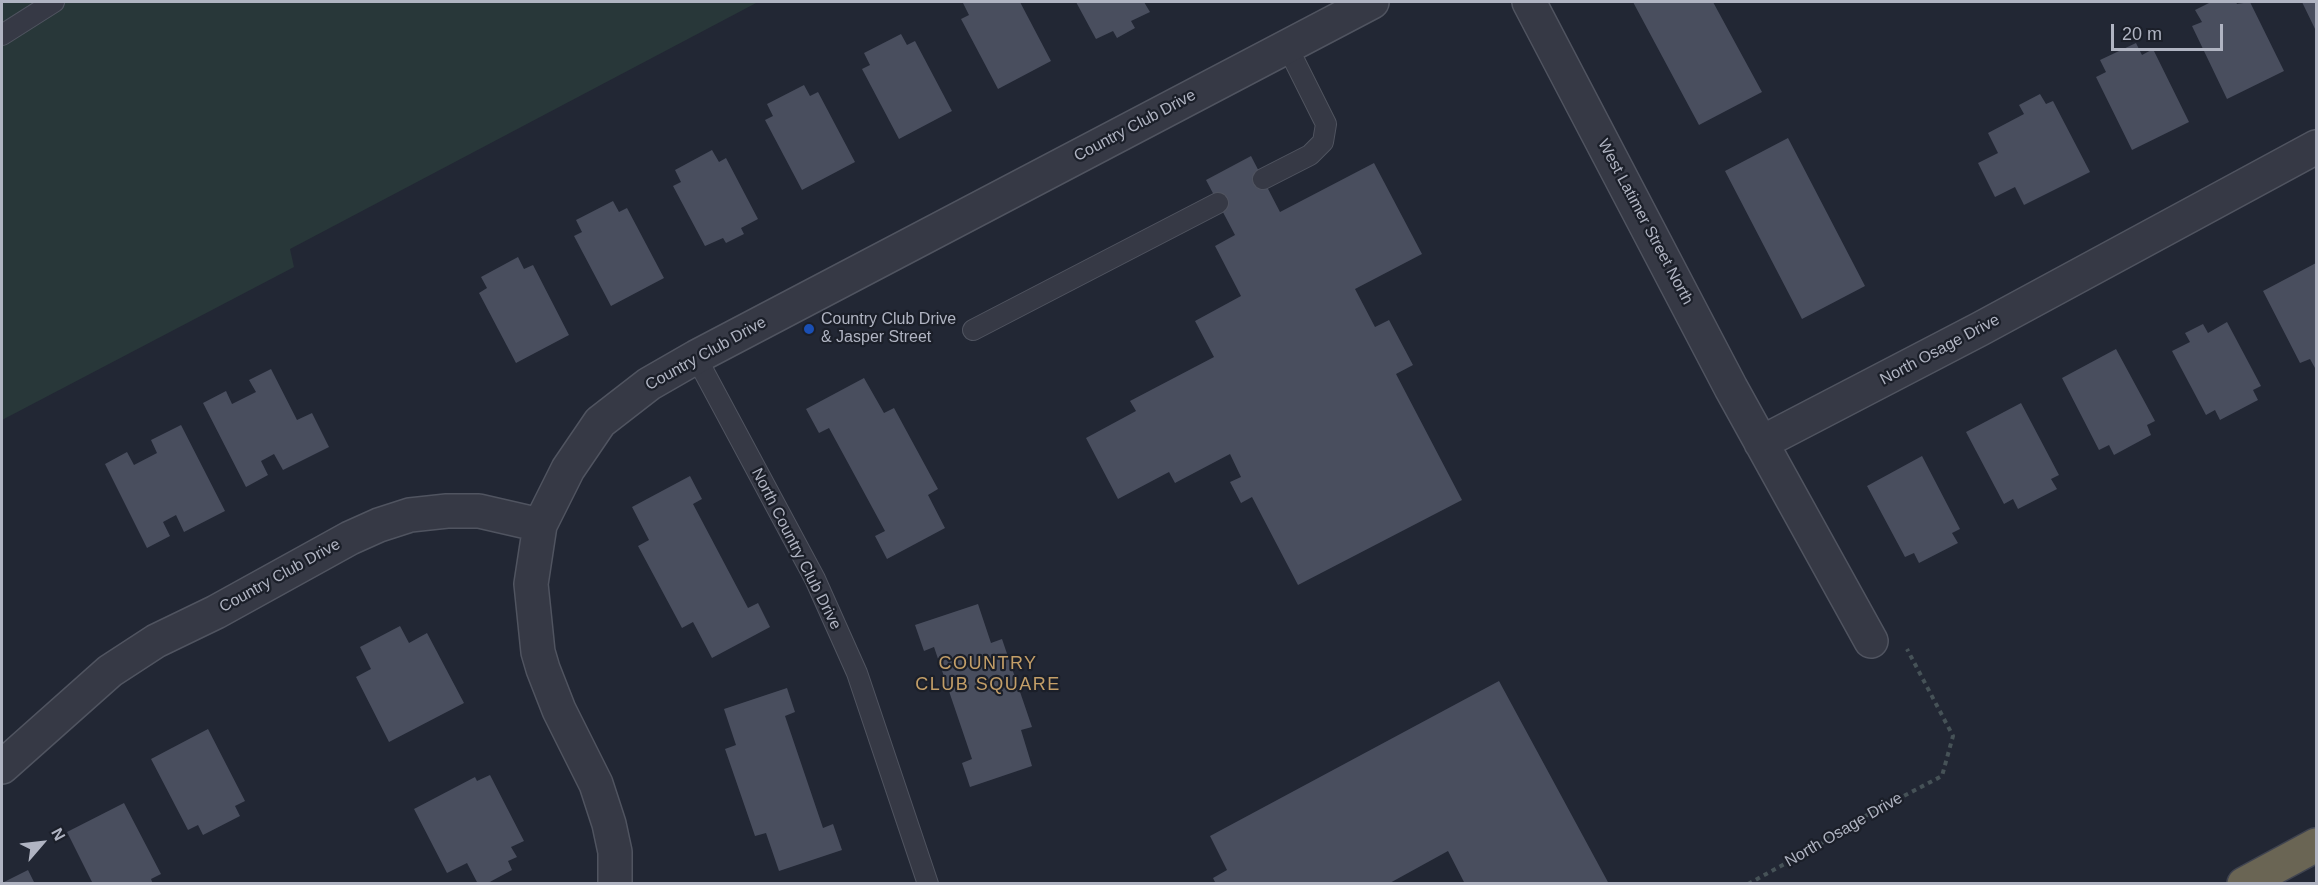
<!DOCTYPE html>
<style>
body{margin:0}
#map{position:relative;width:2318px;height:885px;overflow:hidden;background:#222734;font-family:Helvetica,sans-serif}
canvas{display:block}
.frame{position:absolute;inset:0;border:3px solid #b0b4c2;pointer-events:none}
.north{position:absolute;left:12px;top:813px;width:60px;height:60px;-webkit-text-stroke:4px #1b1f29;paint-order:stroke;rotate:62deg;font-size:16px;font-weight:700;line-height:24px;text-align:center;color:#b0b4c2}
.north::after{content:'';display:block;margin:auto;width:21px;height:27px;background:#b0b4c2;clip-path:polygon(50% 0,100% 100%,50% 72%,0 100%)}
.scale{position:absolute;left:2111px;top:24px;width:112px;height:27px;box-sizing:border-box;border:3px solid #b0b4c2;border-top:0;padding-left:8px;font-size:18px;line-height:21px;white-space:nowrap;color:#b0b4c2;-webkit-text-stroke:4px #1b1f29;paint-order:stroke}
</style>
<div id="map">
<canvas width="2318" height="885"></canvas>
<div class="frame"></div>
<div class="north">N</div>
<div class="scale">20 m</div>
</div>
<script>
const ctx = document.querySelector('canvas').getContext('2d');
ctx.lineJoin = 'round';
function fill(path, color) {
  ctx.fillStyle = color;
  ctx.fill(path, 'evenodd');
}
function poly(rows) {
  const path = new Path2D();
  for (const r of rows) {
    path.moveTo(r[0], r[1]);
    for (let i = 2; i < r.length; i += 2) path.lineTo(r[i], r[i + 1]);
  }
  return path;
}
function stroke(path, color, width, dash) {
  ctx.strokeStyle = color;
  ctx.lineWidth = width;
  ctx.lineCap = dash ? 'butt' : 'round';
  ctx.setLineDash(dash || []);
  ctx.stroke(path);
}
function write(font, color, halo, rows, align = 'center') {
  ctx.font = font + ' Helvetica,sans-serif';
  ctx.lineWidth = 4.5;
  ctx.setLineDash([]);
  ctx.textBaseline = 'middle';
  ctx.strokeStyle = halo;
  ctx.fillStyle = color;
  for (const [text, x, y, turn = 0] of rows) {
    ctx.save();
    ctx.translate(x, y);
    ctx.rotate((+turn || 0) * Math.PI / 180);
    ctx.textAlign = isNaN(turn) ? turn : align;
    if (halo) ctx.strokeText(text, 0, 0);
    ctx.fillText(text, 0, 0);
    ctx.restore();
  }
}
const green = poly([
 [2,2,758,2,290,249,294,267,2,420]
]);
const building = poly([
 [965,2,1020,2,1051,61,998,89,961,19,969,15,963,3],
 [1076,2,1144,2,1150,12,1131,21,1135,28,1117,38,1113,31,1096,39],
 [1633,2,1713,2,1762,92,1699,125],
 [2211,2,2236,2,2237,4,2250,2,2284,71,2227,99,2192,26,2202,22,2195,10],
 [2302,2,2316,2,2316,31],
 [901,34,907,45,915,41,952,111,899,139,862,69,870,65,864,53],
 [2136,43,2142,55,2153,49,2189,122,2132,150,2096,77,2106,72,2100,60],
 [804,85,810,96,818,92,855,162,802,190,765,120,773,116,767,104],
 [2040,94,2046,104,2053,101,2090,172,2024,205,2015,187,1995,197,1978,163,1998,153,1988,133,2024,114,2019,105],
 [1788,138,1865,286,1802,319,1725,171],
 [712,150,719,162,726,158,758,219,741,228,744,234,726,243,723,238,705,246,673,186,681,182,675,170],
 [1251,156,1280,212,1374,163,1422,254,1355,289,1375,327,1389,320,1413,365,1396,374,1462,500,1298,585,1252,497,1241,503,1230,482,1241,477,1230,454,1175,483,1169,472,1118,499,1086,438,1136,411,1130,401,1214,357,1195,321,1241,296,1215,246,1235,235,1206,180],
 [613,201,619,212,627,208,664,278,611,306,574,236,582,232,576,220],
 [518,257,524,269,533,265,569,335,516,363,479,293,487,288,481,277],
 [2316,263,2316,367,2315,368,2310,359,2300,363,2263,291],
 [2227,322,2261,386,2253,390,2258,400,2220,420,2215,410,2206,415,2172,351,2190,342,2185,333,2203,324,2208,333],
 [2116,349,2155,421,2147,425,2151,435,2114,455,2109,445,2099,450,2062,378],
 [271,369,297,420,312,413,329,447,283,470,274,454,261,461,268,475,246,487,203,403,226,391,232,404,256,392,249,380],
 [864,378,884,413,894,408,938,489,928,495,945,528,887,559,875,536,885,531,829,428,819,433,806,409],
 [2021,403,2059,475,2051,479,2057,489,2018,509,2013,499,2004,504,1966,432],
 [181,425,225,511,184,532,176,515,163,522,170,536,147,548,105,464,127,452,134,465,157,453,151,440],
 [1922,456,1960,529,1952,533,1958,543,1919,563,1914,553,1905,557,1867,486],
 [690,476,702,499,693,504,748,608,758,603,770,627,712,658,693,622,682,628,638,546,649,540,632,507],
 [978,604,991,643,1002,639,1032,727,1021,730,1032,766,970,787,962,763,972,759,934,647,924,651,915,625],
 [400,626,409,643,427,633,464,703,389,742,356,677,371,669,360,647],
 [1499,681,1609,884,1465,884,1448,851,1388,884,1216,884,1213,878,1227,870,1210,836],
 [787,688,795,712,785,716,823,828,833,824,842,850,779,871,766,833,755,836,725,749,736,745,724,709],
 [208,729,245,801,235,806,240,816,203,835,198,825,188,830,151,759],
 [490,775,524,841,511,847,517,857,508,861,512,870,486,884,478,884,467,863,447,873,414,809,475,777,477,781],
 [124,803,161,874,151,879,153,884,93,884,67,832],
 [28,870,35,884,2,884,2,883]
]);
const path = poly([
 [1748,884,1821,844,1829,835,1942,776,1953,736,1907,649]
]);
const service = poly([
 [2,35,54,2],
 [1263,179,1310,155,1323,142,1326,124,1287,46],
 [973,330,1218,203],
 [696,357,815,579,857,673,928,884]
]);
const minor = poly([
 [1529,2,1731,388,1871,641],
 [1761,443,1980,329,2316,147],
 [2,767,110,671,156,641,216,612,350,538,379,525,410,515,447,511,479,511,540,525],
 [615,884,615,852,609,824,596,784,559,710,543,669,538,652,531,584,540,525,568,469,600,422,649,384,696,357,1372,2]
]);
const motorway = poly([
 [2244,884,2316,845]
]);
const markers = [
 [809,329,6,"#1a4fb4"]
];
const streetNames = [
 ["Country Club Drive",1135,126,-28],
 ["West Latimer Street North",1645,222,62],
 ["North Osage Drive",1940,350,-28],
 ["Country Club Drive",706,354,-29],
 ["North Country Club Drive",796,549,63],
 ["Country Club Drive",280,576,-29],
 ["North Osage Drive",1844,830,-30]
];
const poiNames = [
 ["Country Club Drive",821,320],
 ["& Jasper Street",821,338]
];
const neighbourhoodNames = [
 ["COUNTRY",988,664],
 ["CLUB SQUARE",988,685]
];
fill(green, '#283739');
fill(building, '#494e5e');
stroke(service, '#505460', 22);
stroke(minor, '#505460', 36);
stroke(motorway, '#404450', 36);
stroke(path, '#465257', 4, [4.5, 4.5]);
stroke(service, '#363945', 20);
stroke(minor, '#363945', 33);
stroke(motorway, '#6a6554', 33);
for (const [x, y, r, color] of markers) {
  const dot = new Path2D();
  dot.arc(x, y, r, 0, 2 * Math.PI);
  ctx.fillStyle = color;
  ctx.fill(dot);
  stroke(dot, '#1b1f29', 2);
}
write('16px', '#b0b4c2', '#1b1f29', streetNames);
write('16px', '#b0b4c2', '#1b1f29', poiNames, 'left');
ctx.letterSpacing = '1.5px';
write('18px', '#c49f68', '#1b1f29', neighbourhoodNames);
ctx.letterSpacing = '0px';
</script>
